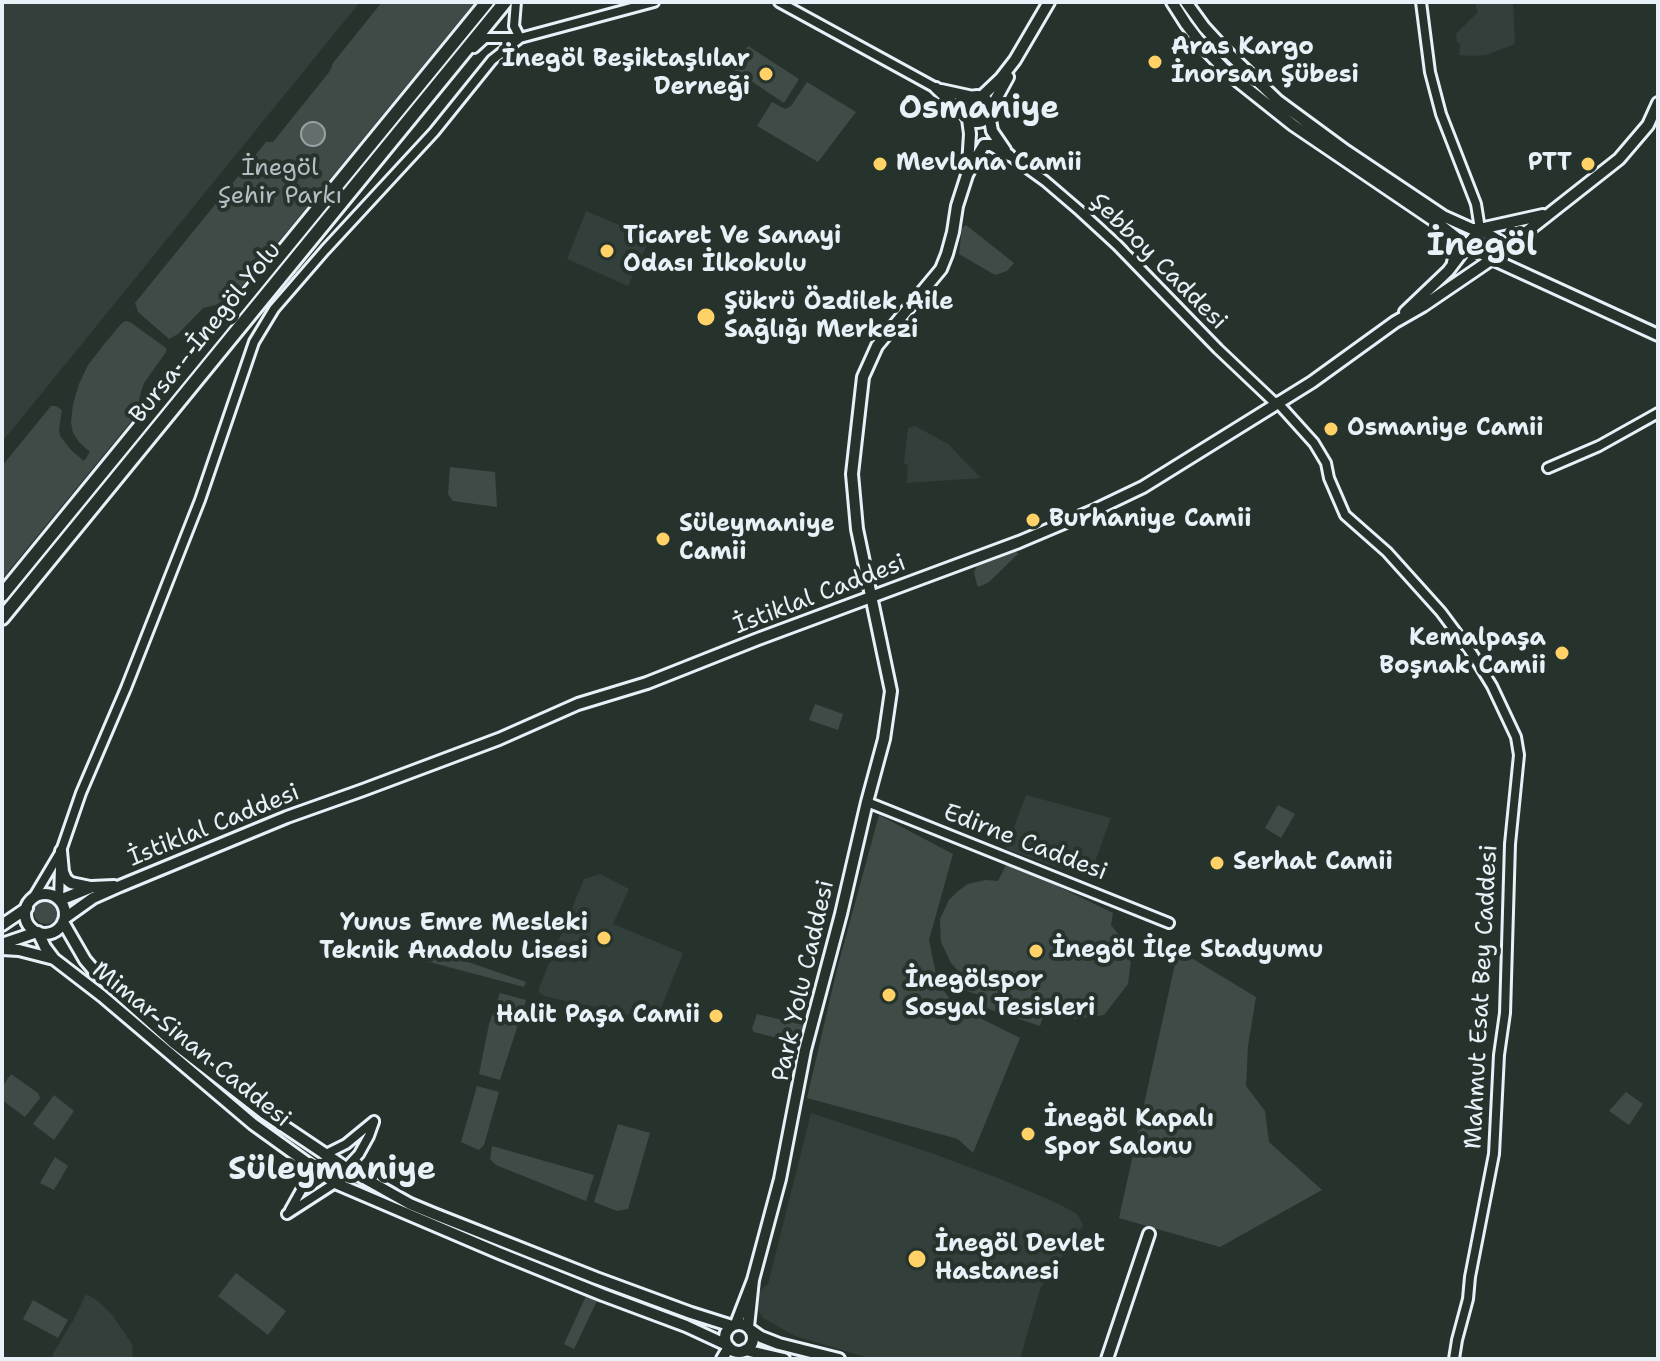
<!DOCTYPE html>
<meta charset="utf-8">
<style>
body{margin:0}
#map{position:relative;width:1660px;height:1361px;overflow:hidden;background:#26332d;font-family:"Shantell Sans",sans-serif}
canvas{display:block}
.frame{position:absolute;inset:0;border:4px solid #e8f1f8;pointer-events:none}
</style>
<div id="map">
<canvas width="1660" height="1361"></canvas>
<div class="frame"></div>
</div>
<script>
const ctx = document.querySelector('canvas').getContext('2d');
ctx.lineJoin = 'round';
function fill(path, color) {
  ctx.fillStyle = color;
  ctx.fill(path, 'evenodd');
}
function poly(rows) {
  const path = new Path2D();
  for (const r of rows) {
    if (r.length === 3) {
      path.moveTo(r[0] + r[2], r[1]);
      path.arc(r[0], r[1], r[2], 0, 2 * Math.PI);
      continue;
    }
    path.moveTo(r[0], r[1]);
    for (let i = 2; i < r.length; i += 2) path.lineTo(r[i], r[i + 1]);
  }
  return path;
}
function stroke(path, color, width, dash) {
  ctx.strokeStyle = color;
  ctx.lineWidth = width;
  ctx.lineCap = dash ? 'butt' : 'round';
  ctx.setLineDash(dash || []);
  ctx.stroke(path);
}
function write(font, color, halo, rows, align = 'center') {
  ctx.font = font + ' "Shantell Sans",sans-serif';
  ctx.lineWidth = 8;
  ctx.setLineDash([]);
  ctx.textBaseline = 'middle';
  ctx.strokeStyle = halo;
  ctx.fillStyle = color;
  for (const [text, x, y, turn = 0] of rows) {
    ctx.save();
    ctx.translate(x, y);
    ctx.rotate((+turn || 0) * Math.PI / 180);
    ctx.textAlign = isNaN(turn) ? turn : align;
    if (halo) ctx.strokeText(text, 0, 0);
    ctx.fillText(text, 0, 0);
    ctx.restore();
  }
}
const built = poly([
 [2,2,360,2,2,442],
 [1474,2,1513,2,1515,44,1486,55,1472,56,1459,55,1460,44,1457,43,1456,34,1478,12],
 [586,211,643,235,648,243,628,286,567,259],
 [915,426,948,444,981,478,907,483,908,465,904,464,908,428],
 [1026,795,1111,818,1089,878,1006,849],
 [600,874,629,889,613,924,683,953,657,1018,651,1020,544,996,539,992,539,988,584,879],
 [811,1113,934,1154,1003,1180,1059,1204,1077,1214,1083,1225,1040,1289,1020,1359,872,1359,795,1336,763,1318,756,1307,757,1293,768,1284],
 [86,1294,98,1301,113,1316,132,1344,133,1359,56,1359,52,1355,74,1319]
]);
const green = poly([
 [382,2,475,2,229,302,203,308,178,334,169,339,138,312,135,303,266,142,273,142,330,71,333,63],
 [748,46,799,79,784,103,733,69],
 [807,82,856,112,818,162,757,126,772,102,785,109,791,106],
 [966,225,1014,263,1007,271,995,275,959,254,962,228],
 [125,321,130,322,166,348,166,352,144,383,140,395,138,413,2,579,2,466,51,406,56,406,62,410,59,429,60,436,72,451,84,461,90,452,79,442,73,433,71,422,73,404,79,384,88,365,105,343,121,324],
 [450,467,495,472,497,507,453,501,448,494],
 [1015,550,1018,554,989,582,979,587,977,585,974,572,977,566,983,562],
 [815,704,843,714,838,730,809,720],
 [1278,805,1295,814,1281,838,1265,828],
 [879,815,953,854,929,940,938,984,956,1006,1020,1038,973,1153,958,1139,807,1098,837,969],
 [1006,865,1039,877,1113,913,1111,925,1123,940,1131,960,1128,984,1104,1015,1075,1019,1046,1008,1040,1026,977,1005,981,996,956,987,960,973,951,963,941,942,940,919,949,900,958,891,968,884,985,880,998,881],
 [46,912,12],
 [416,944,526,982,524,987,418,959],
 [1178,950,1256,997,1248,1046,1246,1086,1265,1111,1269,1142,1322,1190,1220,1247,1119,1218],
 [500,993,526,1000,500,1080,479,1074,489,1024],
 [757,1014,803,1025,806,1033,803,1045,754,1032,752,1029],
 [11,1074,38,1093,40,1098,25,1117,2,1100,2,1087],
 [477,1086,499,1092,484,1145,479,1150,461,1142],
 [1626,1092,1643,1104,1629,1125,1609,1111],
 [54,1095,74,1111,54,1140,33,1124],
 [618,1124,650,1133,628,1209,617,1211,594,1202],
 [492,1146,594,1175,586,1201,496,1165,490,1159],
 [55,1157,68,1166,54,1190,40,1183],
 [236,1273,286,1311,268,1335,218,1296],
 [586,1296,597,1301,574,1349,564,1344],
 [33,1300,68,1320,58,1338,23,1319]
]);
const water = poly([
 [313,134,12]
]);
const minor = poly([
 [779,2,936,88],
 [1421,2,1430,72,1441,114,1476,204,1480,229],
 [474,48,485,38,520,38,514,26,516,2],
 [1009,155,1045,181,1080,211,1117,245,1218,349,1275,403],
 [1447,234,1454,246,1454,256,1452,262],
 [1277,402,1314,443,1326,463,1329,478,1345,515,1387,552,1441,612,1473,655,1492,686,1516,737,1519,755,1510,844,1505,1013,1499,1055,1494,1154,1470,1277,1468,1299,1457,1340,1454,1359],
 [1548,468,1599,446,1658,413],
 [867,802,1169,923],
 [33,898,61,851,81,793,126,688,200,500,254,342,274,309,325,250,434,132,492,60,520,38,654,2],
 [59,899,60,868],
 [324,1155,346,1144,374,1121],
 [346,1168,359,1154,369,1136,374,1122],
 [290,1210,313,1169],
 [287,1214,335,1183]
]);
const major = poly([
 [1172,2,1186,24,1205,49,1229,74,1293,125,1439,224,1467,246,1492,259,1658,335],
 [1186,2,1204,27,1226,51,1278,101,1346,151,1443,216,1472,229,1480,229,1507,246],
 [936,88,965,115],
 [941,90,973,97],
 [977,109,13],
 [981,97,1001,78,1015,60,1049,2],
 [990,110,1008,77],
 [989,114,992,131,1005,150],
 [968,119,970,134,968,165],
 [1480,229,1543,215],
 [1405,312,1448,271,1480,229],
 [61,851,63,872,66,879,71,883,90,887],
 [45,914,20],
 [60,900,92,887,114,886],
 [65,918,93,898,120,886,287,817,363,790,499,739,578,704,647,683,758,639,1019,542,1097,509,1143,487,1312,382,1395,322,1423,306,1492,259,1619,159,1648,125,1658,103],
 [63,922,85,960,97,974,174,1043,264,1113,346,1168,410,1204,434,1214,596,1278,691,1313,732,1326],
 [2,925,27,908],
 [38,932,45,947,54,959,102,996,253,1124,335,1183,499,1253,603,1295,686,1326,727,1345],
 [2,944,37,932],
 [2,949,19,950,54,959],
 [753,1280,780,1179,805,1050,841,914,867,802,884,739,891,691,857,529,852,474,863,377,877,346,941,269,947,254,953,232,957,206,967,175,976,158,984,145,991,145,1009,155],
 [736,1324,753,1280,748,1327],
 [739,1338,14],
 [751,1330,761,1337,779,1344,839,1359],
 [745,1350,784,1359],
 [722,1359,729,1347],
 [1107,1359,1149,1234]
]);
const highway = poly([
 [2,595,487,2],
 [2,618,505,2]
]);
const markers = [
 [1155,62,8,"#ffd166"],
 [766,74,8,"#ffd166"],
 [880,164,8,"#ffd166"],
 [1588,164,8,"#ffd166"],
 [607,251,8,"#ffd166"],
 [706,317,10,"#ffd166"],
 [1331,429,8,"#ffd166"],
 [1033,520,8,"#ffd166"],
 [663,539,8,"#ffd166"],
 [1562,653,8,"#ffd166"],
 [1217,863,8,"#ffd166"],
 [604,938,8,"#ffd166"],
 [1036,951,8,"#ffd166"],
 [889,995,8,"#ffd166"],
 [716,1016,8,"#ffd166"],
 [1028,1134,8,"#ffd166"],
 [917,1259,10,"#ffd166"]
];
const poiNames = [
 ["Aras Kargo",1171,48],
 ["İnorsan Şübesi",1171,76],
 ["İnegöl Beşiktaşlılar",750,60,"right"],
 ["Derneği",750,88,"right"],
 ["Mevlana Camii",896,164],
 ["PTT",1572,164,"right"],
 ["Ticaret Ve Sanayi",623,237],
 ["Odası İlkokulu",623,265],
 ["Şükrü Özdilek Aile",724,303],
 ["Sağlığı Merkezi",724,331],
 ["Osmaniye Camii",1347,429],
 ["Burhaniye Camii",1049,520],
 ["Süleymaniye",679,525],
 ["Camii",679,553],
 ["Kemalpaşa",1546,639,"right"],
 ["Boşnak Camii",1546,667,"right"],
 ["Serhat Camii",1233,863],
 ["Yunus Emre Mesleki",588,924,"right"],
 ["Teknik Anadolu Lisesi",588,952,"right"],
 ["İnegöl İlçe Stadyumu",1052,951],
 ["İnegölspor",905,981],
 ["Sosyal Tesisleri",905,1009],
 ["Halit Paşa Camii",700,1016,"right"],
 ["İnegöl Kapalı",1044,1120],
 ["Spor Salonu",1044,1148],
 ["İnegöl Devlet",935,1245],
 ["Hastanesi",935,1273]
];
const parkNames = [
 ["İnegöl",280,169],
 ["Şehir Parkı",280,197]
];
const streetNames = [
 ["Şebboy Caddesi",1158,262,45],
 ["Bursa - İnegöl Yolu",206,333,-51],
 ["İstiklal Caddesi",820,595,-21],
 ["İstiklal Caddesi",214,826,-22],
 ["Edirne Caddesi",1025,843,21],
 ["Park Yolu Caddesi",804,981,-77],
 ["Mahmut Esat Bey Caddesi",1482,997,-87],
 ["Mimar Sinan Caddesi",191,1045,39]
];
const districtNames = [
 ["Osmaniye",979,110],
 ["İnegöl",1482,247],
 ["Süleymaniye",332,1171]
];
fill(built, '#333f3a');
fill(green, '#3e4b47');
fill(water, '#636f6d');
stroke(water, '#98a3a5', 2);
stroke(minor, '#e8f1f8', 14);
stroke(major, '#e8f1f8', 16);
stroke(highway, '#e8f1f8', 18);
stroke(minor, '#26332d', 8);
stroke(major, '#26332d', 10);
stroke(highway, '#26332d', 12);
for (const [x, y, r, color] of markers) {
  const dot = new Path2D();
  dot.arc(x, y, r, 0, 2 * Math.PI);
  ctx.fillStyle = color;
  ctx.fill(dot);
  stroke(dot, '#26332d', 3);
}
write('bold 24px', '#e8f1f8', '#26332d', poiNames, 'left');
write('24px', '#b5bfc3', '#26332d', parkNames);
write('24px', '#e8f1f8', '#26332d', streetNames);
write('bold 32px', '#e8f1f8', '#26332d', districtNames);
</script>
